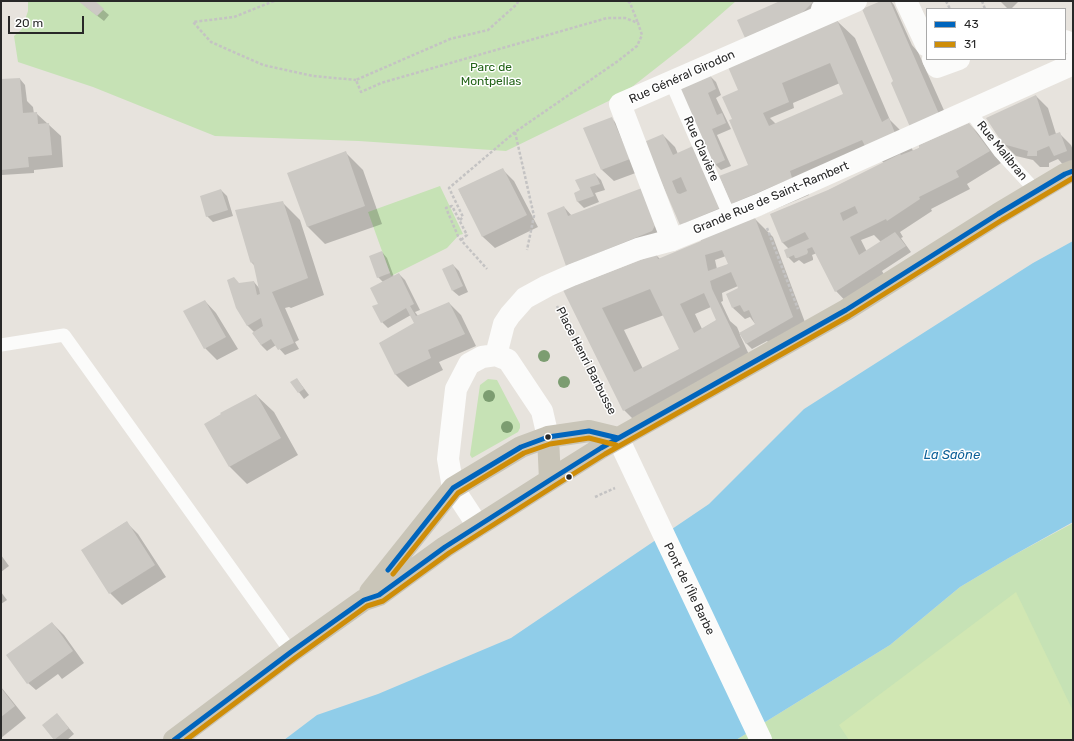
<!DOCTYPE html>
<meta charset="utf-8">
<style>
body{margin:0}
#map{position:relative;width:1074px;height:741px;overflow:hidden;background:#e7e3dd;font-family:Rubik,sans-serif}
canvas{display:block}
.frame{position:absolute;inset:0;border:2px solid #282828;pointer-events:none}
.legend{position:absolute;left:926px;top:8px;width:140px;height:52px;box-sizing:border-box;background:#fff;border:1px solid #a9a9a9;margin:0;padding:5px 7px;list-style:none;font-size:12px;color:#282828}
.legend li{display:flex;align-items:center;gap:8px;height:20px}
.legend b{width:20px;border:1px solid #a9a9a9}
.scale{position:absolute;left:8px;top:16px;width:76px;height:18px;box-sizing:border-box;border:2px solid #282828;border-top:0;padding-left:5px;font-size:12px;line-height:14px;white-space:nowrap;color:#282828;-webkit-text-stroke:3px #fff;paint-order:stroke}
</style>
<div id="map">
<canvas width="1074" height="741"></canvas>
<div class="frame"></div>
<ul class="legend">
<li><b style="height:5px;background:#0065bd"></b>43</li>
<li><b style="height:5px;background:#ce8d08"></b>31</li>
</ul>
<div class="scale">20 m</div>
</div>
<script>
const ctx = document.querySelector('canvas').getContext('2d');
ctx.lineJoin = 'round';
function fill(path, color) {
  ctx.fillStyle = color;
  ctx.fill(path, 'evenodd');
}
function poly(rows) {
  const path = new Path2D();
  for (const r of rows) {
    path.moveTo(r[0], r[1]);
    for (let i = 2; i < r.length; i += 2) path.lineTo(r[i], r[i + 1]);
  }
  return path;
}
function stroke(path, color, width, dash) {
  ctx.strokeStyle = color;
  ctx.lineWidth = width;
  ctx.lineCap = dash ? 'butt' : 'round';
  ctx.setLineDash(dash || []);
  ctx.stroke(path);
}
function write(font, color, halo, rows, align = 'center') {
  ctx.font = font + ' Rubik,sans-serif';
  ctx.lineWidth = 3;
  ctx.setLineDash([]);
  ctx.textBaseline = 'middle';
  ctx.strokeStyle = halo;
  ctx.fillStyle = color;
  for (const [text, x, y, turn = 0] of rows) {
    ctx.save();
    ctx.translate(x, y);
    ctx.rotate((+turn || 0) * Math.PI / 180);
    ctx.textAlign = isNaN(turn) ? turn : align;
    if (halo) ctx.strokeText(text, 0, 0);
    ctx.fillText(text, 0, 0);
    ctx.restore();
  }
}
const green = poly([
 [28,1,736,1,688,43,623,94,506,151,359,141,215,136,93,87,18,62,14,36,22,29,28,11],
 [440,186,463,234,459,235,447,248,391,276,368,212],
 [488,379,497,380,520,424,520,428,518,432,472,458,470,455,480,385],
 [1073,523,1073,740,736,740,890,645,960,587,1012,556]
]);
const pitch = poly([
 [1016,592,1073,711,1073,740,849,740,839,725]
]);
const water = poly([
 [1073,241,1073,522,1012,556,960,587,890,645,736,740,284,740,317,715,378,694,511,638,709,504,804,409,1033,263]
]);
const shadow = poly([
 [93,1,109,15,104,21,86,7],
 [783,1,838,1,814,25],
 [883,1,891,1,894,5,912,45,918,52,951,126,894,82],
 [1000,1,1019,1,1011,9,1008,9],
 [837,21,855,38,890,120,907,137,913,151,969,124,981,136,1001,163,967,184,970,189,931,209,932,211,900,232,903,237,901,238,911,252,882,271,890,285,853,309,836,291,817,253,812,255,813,258,813,260,804,264,799,260,794,263,788,257,789,249,782,242,815,197,884,163,878,158,807,189,809,195,754,218,773,237,806,325,773,347,767,341,752,349,746,343,741,334,740,335,751,359,646,432,624,410,564,290,656,255,660,259,750,221,732,203,750,166,734,119,740,90],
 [840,83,845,95,776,124,770,118,794,108,793,103],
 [874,235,881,242,867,252,861,240],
 [726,256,729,264,717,269,715,260],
 [738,286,740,289,733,308,745,319,750,317,756,325,740,334,737,327,730,321,721,302,723,301,722,293],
 [711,307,717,320,702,329,695,314],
 [664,315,680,349,643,369,624,330],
 [710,76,716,82,721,95,716,98,731,129,717,135,731,166,721,170,715,164,680,88],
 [20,79,25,85,27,101,33,107,34,114,36,113,61,136,63,167,34,170,34,173,2,175,1,174,1,81],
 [1036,96,1048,108,1056,134,1059,133,1071,145,1073,150,1073,165,1066,168,1058,159,1049,163,1049,167,1040,167,1033,160,1016,156,1004,144],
 [611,118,623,130,641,171,614,181,602,170],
 [663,135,675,147,678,154,731,220,692,237,671,203],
 [346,153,363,170,382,224,325,244,308,227,289,174],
 [502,169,514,181,538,227,495,248,483,237,459,190],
 [595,174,601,180,605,190,595,193,599,202,584,208,578,202,575,193,581,191],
 [642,189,668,234,579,278,564,207,572,216],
 [221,190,227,196,233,216,213,222,207,216],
 [283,203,300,220,324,295,291,308,289,307,285,308,299,340,295,342,299,349,285,355,276,345,267,351,261,345,253,333,254,332,247,325,240,284,254,282,259,288,255,266,252,263],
 [382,252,387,258,394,277,399,274,405,280,420,310,415,312,418,316,449,303,461,315,476,346,439,362,443,370,408,387,396,375,380,343,415,324,411,315,388,328,382,322,379,304,383,282,378,277],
 [453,265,459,271,468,292,459,296,453,291],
 [205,301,216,313,238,349,217,360,205,348],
 [297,379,309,395,304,399,292,383],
 [256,395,274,412,298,455,247,484,230,467,206,424],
 [126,522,138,534,166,577,122,605,110,593,83,550],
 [1,555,9,566,1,572],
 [1,592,7,600,1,604],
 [52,623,64,635,84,663,62,679,58,674,36,690,28,683],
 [1,687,26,718,1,738],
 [57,714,74,734,67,740,55,740,43,725]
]);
const building = poly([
 [78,1,95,1,104,9,97,16],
 [780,1,814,1,802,13,745,38,737,20],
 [881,1,890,1,939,114,910,127,891,83,893,81,862,9],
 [837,20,882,122,889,118,895,133,865,146,862,140,790,171,792,178,731,204,719,176,748,165,729,120,732,119,722,97,738,90,728,67],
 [830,63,843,94,769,126,763,113,789,102,782,83],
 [710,75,716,89,708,93,717,115,722,113,726,123,712,129,725,160,714,165,679,87],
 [20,78,23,113,37,112,38,124,49,123,52,155,28,157,29,167,1,170,1,79],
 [1036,95,1049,136,1060,132,1067,151,1054,156,1049,146,1037,151,1037,156,1027,156,1028,151,1003,144,986,118],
 [612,117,630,159,601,170,583,128],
 [969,123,990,151,956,171,959,177,919,197,920,199,887,221,886,219,850,237,859,255,895,232,906,246,835,292,812,247,807,249,808,252,807,254,797,258,795,258,794,255,787,258,784,250,809,239,805,232,782,243,770,214,828,190,900,154,901,155,919,148,919,145],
 [855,206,858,213,843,221,840,213],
 [663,134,673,155,693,146,720,208,680,225,644,142],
 [681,177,687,191,680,194,677,193,672,181],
 [346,151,365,206,307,227,287,173],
 [503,168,527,215,482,237,458,189],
 [595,173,600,184,590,187,594,196,577,202,574,193,580,190,575,180],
 [642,188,657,222,652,231,566,266,547,213,564,206,568,216],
 [221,189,228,210,206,217,200,196],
 [283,201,308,278,272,292,294,343,278,350,271,339,261,345,252,333,263,326,261,318,247,326,236,308,227,280,234,277,239,283,254,281,257,295,260,294,253,262,251,263,250,261,235,210],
 [755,218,793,317,746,344,739,333,755,324,749,310,744,312,740,305,732,308,726,294,738,288,731,272,710,281,712,289,740,347,623,411,563,290,656,254,658,259,701,241,700,238],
 [722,250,728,264,708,271,705,255],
 [650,289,679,349,634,372,602,308],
 [704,293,716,320,694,333,680,304],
 [382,251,390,273,377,278,369,256],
 [453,264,463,286,452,291,442,269],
 [399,273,414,304,410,306,416,316,449,302,465,334,428,350,431,358,395,375,379,343,414,323,406,308,381,323,372,306,378,304,370,288],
 [205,300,226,337,204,349,183,311],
 [297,378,304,389,298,393,290,382],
 [256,394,281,438,229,467,204,424,221,414,220,413],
 [127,521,155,565,109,594,81,550],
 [52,622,73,651,27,684,6,655],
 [1,688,15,706,1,717],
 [57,713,69,728,54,740,42,725]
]);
const path = poly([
 [274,1,234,17,193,22,211,42,263,65,313,76,356,80],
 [518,1,517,4,488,30,450,39,356,80,361,92,381,83,607,18,625,18,638,23,642,35,637,46,618,61,515,132,534,216,527,250],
 [628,1,630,3,638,23],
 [946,1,950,9],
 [982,1,985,9],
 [460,220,463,217,449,188,515,132],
 [767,228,798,309],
 [461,240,467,235,452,206,446,208,458,236,461,240,487,269],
 [557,306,610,411],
 [595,497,615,488]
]);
const lane = poly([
 [815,18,818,7,823,1],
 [671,82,730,217],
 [969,110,999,151,1036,191],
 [1,345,64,335,291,652]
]);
const street = poly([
 [906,1,927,46],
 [1065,41,1073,44],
 [933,59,937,67,959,59],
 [672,240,620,104,856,1],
 [618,438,761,740],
 [453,488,478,526]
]);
const secondary = poly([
 [496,355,504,324,510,315,525,298,547,286,572,275,638,249,672,240,758,205,1069,66,1073,63],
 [453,488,448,459,456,389,469,364,482,357,496,355,508,360,542,411,548,437]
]);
const primary = poly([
 [548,437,550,480],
 [370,592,453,488,521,447,548,437,589,431,618,438],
 [174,740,291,652,364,600,379,595,445,547,550,480,601,448,846,310,998,214,1065,174,1073,171]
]);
const bus1 = poly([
 [388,570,453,488,521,447,548,437,589,431,618,438],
 [174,740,291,652,364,600,379,595,445,547,550,480,601,448,846,310,998,214,1065,174,1073,171]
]);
const bus2 = poly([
 [393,574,458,493,524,453,550,444,589,438,616,445],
 [186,740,295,658,367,606,383,601,449,553,554,486,605,454,849,316,1002,220,1073,178]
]);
const trees = [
 [544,356],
 [564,382],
 [489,396],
 [507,427]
];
const markers = [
 [548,437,3.5,"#282828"],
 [569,477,3.5,"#282828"]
];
const parkNames = [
 ["Parc de",491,68],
 ["Montpellas",491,82]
];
const streetNames = [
 ["Rue Général Girodon",682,77,-24],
 ["Rue Clavière",701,149,66],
 ["Rue Malibran",1002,151,51],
 ["Grande Rue de Saint-Rambert",771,198,-23],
 ["Place Henri Barbusse",586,361,63],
 ["Pont de l'Île Barbe",689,589,64]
];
const waterNames = [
 ["La Saône",952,455]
];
fill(green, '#c6e2b5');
fill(pitch, '#d1e7b3');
fill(water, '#90cde9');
fill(shadow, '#0003');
fill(building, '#ccc9c4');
stroke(path, '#c4c3c3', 2.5, [3, 2]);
stroke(lane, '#fbfbfa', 13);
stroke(street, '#fbfbfa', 22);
stroke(secondary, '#fbfbfa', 22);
stroke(primary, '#c9c5b8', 22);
stroke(bus1, '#0065bd', 5);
stroke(bus2, '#ce8d08', 5);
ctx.fillStyle = '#7c9d71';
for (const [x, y] of trees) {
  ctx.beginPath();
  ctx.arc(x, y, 6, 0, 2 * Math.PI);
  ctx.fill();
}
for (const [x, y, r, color] of markers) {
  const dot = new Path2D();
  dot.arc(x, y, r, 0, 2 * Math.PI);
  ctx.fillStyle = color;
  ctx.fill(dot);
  stroke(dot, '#fff', 1.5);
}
write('12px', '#246419', '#fff', parkNames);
write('12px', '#282828', '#fff', streetNames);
write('italic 13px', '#0d6098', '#fff', waterNames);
</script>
